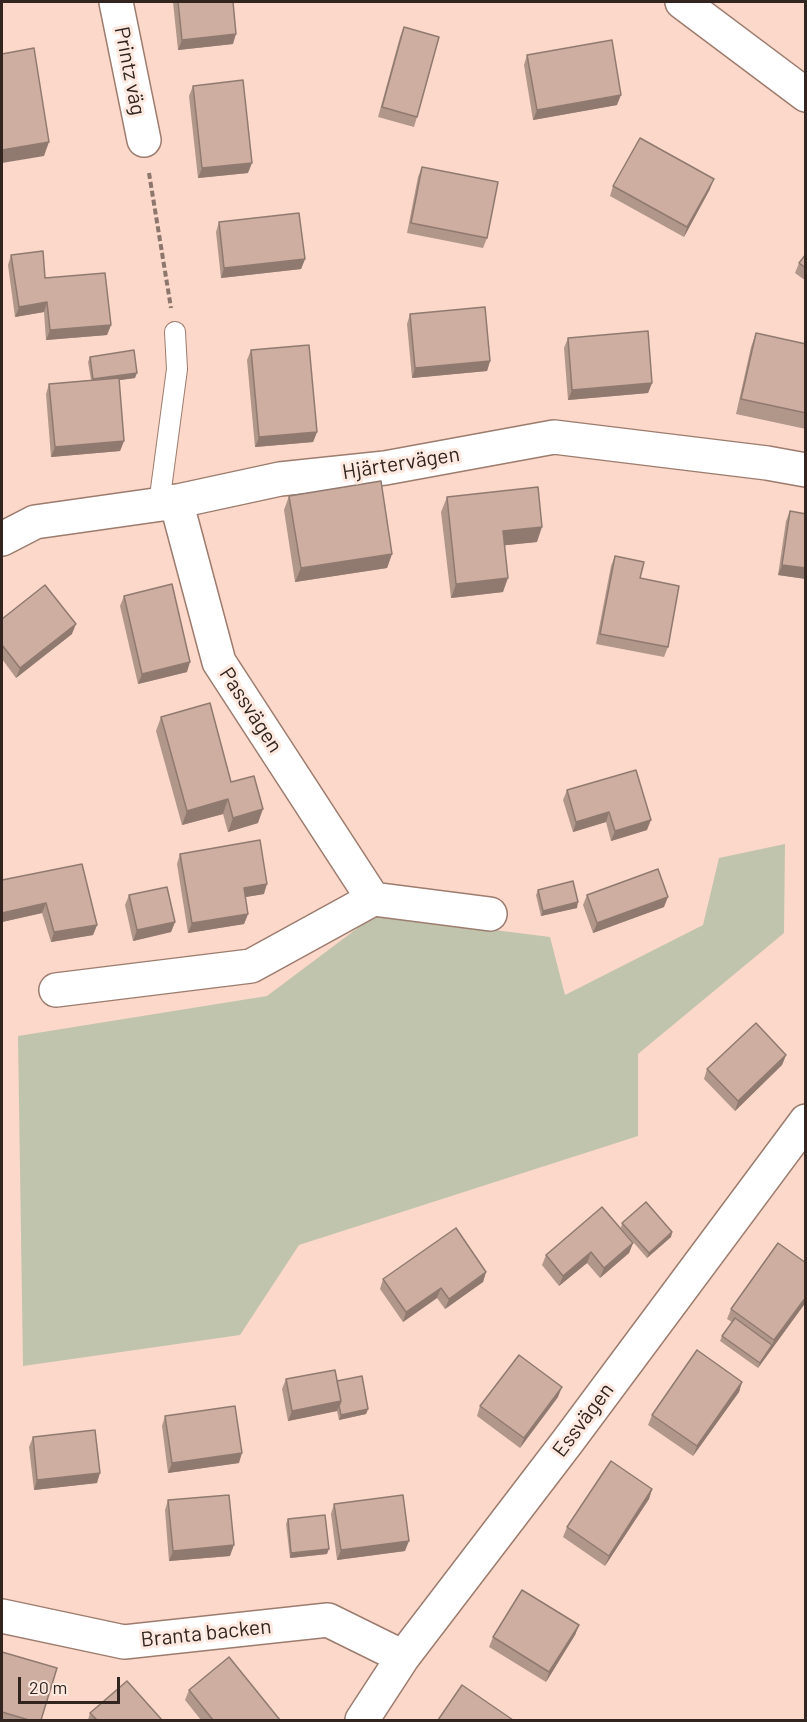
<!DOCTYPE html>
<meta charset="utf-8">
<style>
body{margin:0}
#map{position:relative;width:807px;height:1722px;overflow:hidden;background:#fbd8c9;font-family:Barlow,sans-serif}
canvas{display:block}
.frame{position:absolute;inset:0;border:3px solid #32251f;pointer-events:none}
.scale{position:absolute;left:18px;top:1677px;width:102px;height:27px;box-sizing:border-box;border:3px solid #32251f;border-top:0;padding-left:8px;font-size:18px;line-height:21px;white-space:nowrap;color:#32251f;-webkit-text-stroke:4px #fee9e0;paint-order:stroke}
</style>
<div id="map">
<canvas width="807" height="1722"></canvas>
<div class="frame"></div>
<div class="scale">20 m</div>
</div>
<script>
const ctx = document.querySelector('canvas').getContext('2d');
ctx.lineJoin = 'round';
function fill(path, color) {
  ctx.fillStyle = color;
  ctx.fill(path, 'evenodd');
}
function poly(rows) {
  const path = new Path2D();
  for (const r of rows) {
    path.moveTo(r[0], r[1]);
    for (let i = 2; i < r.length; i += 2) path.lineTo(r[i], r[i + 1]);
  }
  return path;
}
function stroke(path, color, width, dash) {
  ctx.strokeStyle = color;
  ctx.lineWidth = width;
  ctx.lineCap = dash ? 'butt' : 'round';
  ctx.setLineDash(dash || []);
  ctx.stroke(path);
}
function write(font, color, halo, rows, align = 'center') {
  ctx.font = font + ' Barlow,sans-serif';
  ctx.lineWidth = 6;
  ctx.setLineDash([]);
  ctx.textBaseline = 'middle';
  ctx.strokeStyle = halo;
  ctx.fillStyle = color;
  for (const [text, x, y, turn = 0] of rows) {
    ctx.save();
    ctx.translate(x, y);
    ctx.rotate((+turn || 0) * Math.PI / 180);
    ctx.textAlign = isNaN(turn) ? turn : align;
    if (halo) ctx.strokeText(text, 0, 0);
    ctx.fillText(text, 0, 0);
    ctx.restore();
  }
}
const green = poly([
 [785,844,784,933,638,1054,638,1136,299,1245,240,1335,23,1366,18,1036,267,996,375,915,550,937,565,995,703,925,719,858]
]);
const path = poly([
 [149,173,171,308]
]);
const lane = poly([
 [159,504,177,369,175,332]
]);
const street = poly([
 [116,2,144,140],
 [682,2,806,95],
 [176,501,219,662,373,899],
 [2,539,35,522,169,503,280,479,385,468,554,437,767,463,806,470],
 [56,990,251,966,373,899,490,914],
 [2,1616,124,1642,328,1620,403,1657],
 [362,1720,403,1657,568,1441,806,1121]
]);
const wall = poly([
 [173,2,233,2,233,44,178,50],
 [404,27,417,117,414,127,378,117,400,37],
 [527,55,617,105,533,120,524,65],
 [193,86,248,173,198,178,189,96],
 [422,167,487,238,483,248,407,233,418,177],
 [613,186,710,189,684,237,610,196],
 [219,222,305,259,301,269,221,278,216,232],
 [806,254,806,281,795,273,799,263],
 [11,255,45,278,111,325,107,335,46,340,44,312,15,317,8,265],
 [410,314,490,361,487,371,412,378,407,324],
 [756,333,806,344,806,429,736,414,751,347],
 [568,338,652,383,648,393,568,400,564,348],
 [251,350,317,432,313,442,255,447,247,360],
 [90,357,135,378,119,380,124,441,120,451,51,457,46,394,49,384,91,380,88,362],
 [289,496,392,554,387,568,295,582,284,510],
 [447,497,537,542,505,545,503,592,451,598,441,512],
 [790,511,806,514,806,579,778,575,786,521],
 [615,556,640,578,668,647,664,657,596,644,611,566],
 [124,596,187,672,138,684,120,606],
 [2,619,72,634,16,678,2,659],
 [161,717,231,782,258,823,228,832,223,814,182,825,156,731],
 [567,790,647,830,611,841,606,822,573,832,563,800],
 [180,854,264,894,245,897,248,914,244,924,188,933,177,864],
 [2,880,97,925,93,935,51,942,42,913,2,922],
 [538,890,577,908,541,916,536,895],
 [129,895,175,922,171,932,133,941,125,905],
 [587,895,664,907,593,933,583,905],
 [786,1055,782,1065,735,1111,704,1079,707,1069],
 [622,1223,672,1232,671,1237,647,1258,621,1228],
 [633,1243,629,1253,600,1278,587,1263,559,1286,542,1265,546,1255],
 [806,1263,806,1302,758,1368,720,1341,722,1336,732,1322,727,1319,731,1309],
 [486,1272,483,1282,445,1309,437,1298,403,1322,380,1289,383,1279],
 [286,1379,337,1381,368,1409,366,1414,339,1420,337,1411,288,1421,282,1389],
 [742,1382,739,1392,693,1456,648,1425,652,1415],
 [558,1397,520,1448,477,1416,480,1406],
 [165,1416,239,1463,168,1473,162,1426],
 [33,1437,97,1483,34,1490,29,1447],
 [652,1489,649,1499,605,1566,563,1537,567,1527],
 [168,1500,230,1556,169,1561,165,1510],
 [334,1504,405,1551,337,1560,331,1514],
 [288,1519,327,1554,290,1558,286,1524],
 [579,1625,575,1635,546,1682,489,1647,493,1637],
 [2,1652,41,1720,2,1720],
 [189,1690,280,1720,201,1720,185,1700],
 [90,1713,162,1720,88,1720]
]);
const shadedWall = poly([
 [236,34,233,44,178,50,182,40],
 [621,95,617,105,533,120,537,110],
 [49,142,44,156,2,163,2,150],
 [252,163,248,173,198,178,202,168],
 [714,179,710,189,684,237,687,227],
 [305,259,301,269,221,278,224,268],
 [47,302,44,312,15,317,19,307],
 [111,325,107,335,46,340,50,330],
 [490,361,487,371,412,378,415,368],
 [137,373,135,378,91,384,93,379],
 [652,383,648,393,568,400,572,390],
 [317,432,313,442,255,447,259,437],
 [124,441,120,451,51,457,55,447],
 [542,527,537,542,498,546,503,531],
 [392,554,387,568,295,582,301,568],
 [782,565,806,568,806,579,778,575],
 [508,578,503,592,451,598,456,584],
 [76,624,72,634,16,678,20,668],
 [190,662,187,672,138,684,142,674],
 [228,799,223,814,182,825,187,811],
 [263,809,258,823,228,832,233,818],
 [609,812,606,822,573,832,576,822],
 [651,820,647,830,611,841,615,831],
 [267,884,264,894,240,898,244,888],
 [668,897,664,907,593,933,597,923],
 [578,902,577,908,541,916,543,911],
 [46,903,42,913,2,922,2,913],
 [248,914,244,924,188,933,192,923],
 [175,922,171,932,133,941,137,930],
 [97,925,93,935,51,942,54,932],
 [786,1055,782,1065,735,1111,738,1101],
 [672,1232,671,1237,647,1258,649,1253],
 [633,1243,629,1253,600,1278,604,1268],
 [591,1252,587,1263,559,1286,563,1276],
 [486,1272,483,1282,445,1309,449,1299],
 [441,1288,437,1298,403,1322,406,1312],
 [806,1297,806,1302,758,1368,760,1363,772,1345,774,1340],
 [742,1382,739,1392,693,1456,697,1446],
 [562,1387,558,1397,520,1448,524,1438],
 [341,1401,337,1411,288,1421,292,1411],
 [368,1409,366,1414,339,1420,341,1415],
 [242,1453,239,1463,168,1473,172,1463],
 [100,1473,97,1483,34,1490,37,1480],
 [652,1489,649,1499,605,1566,609,1556],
 [409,1541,405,1551,337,1560,341,1550],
 [234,1545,230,1556,169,1561,173,1551],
 [329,1549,327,1554,290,1558,291,1553],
 [579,1625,575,1635,546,1682,549,1672]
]);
const building = poly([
 [178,2,233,2,236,34,182,40,178,2],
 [404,27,439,37,417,117,382,107,404,27],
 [612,40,621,95,537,110,527,55,612,40],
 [34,48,49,142,2,150,2,54,34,48],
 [243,80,252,163,202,168,193,86,243,80],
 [640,138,714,179,687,227,613,186,640,138],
 [422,167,498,182,487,238,411,223,422,167],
 [299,213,305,259,224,268,219,222,299,213],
 [43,251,45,278,105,273,111,325,50,330,47,302,19,307,11,255,43,251],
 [806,254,806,268,799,263,806,254],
 [485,307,490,361,415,368,410,314,485,307],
 [648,331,652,383,572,390,568,338,648,331],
 [756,333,806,344,806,413,741,399,756,333],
 [309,345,317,432,259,437,251,350,309,345],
 [134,350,137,373,93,379,90,357,134,350],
 [119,378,124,441,55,447,49,384,119,378],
 [381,481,392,554,301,568,289,496,381,481],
 [538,487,542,527,503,531,508,578,456,584,447,497,538,487],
 [790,511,806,514,806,568,782,565,790,511],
 [615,556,644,562,640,578,679,586,668,647,600,634,615,556],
 [172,584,190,662,142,674,124,596,172,584],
 [45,585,76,624,20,668,2,645,2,619,45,585],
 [210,703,231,782,254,776,263,809,233,818,228,799,187,811,161,717,210,703],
 [636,770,651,820,615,831,609,812,576,822,567,790,636,770],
 [260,840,267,884,244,888,248,914,192,923,180,854,260,840],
 [82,864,97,925,54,932,46,903,2,913,2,880,82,864],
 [658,869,668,897,597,923,587,895,658,869],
 [573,881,578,902,543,911,538,890,573,881],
 [167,887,175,922,137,930,129,895,167,887],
 [756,1023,786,1055,738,1101,707,1069,756,1023],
 [646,1202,672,1232,649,1253,622,1223,646,1202],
 [602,1207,633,1243,604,1268,591,1252,563,1276,546,1255,602,1207],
 [456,1228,486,1272,449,1299,441,1288,406,1312,383,1279,456,1228],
 [778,1243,806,1263,806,1297,774,1340,731,1309,778,1243],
 [735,1318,772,1345,760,1363,722,1336,735,1318],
 [697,1350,742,1382,697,1446,652,1415,697,1350],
 [519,1355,562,1387,524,1438,480,1406,519,1355],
 [335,1370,341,1401,292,1411,286,1379,335,1370],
 [362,1376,368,1409,341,1415,339,1406,341,1401,337,1381,362,1376],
 [235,1406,242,1453,172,1463,165,1416,235,1406],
 [95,1430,100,1473,37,1480,33,1437,95,1430],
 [611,1461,652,1489,609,1556,567,1527,611,1461],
 [229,1495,234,1545,173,1551,168,1500,229,1495],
 [403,1495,409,1541,341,1550,334,1504,403,1495],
 [325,1515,329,1549,291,1553,288,1519,325,1515],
 [522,1590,579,1625,549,1672,493,1637,522,1590],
 [2,1652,57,1668,41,1720,29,1720,2,1712,2,1652],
 [229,1657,280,1720,213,1720,189,1690,229,1657],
 [127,1681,162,1720,97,1720,90,1713,127,1681],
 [462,1685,513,1720,438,1720,462,1685]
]);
const streetNames = [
 ["Printz väg",130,71,79],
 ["Hjärtervägen",401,463,-9],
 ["Passvägen",251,710,57],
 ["Essvägen",583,1420,-53],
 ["Branta backen",206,1633,-6]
];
fill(green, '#c0c4ac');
stroke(lane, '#9c7c6e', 22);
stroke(street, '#9c7c6e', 36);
stroke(path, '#8d766c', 4, [6, 3]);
stroke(lane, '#fff', 20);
stroke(street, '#fff', 33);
fill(wall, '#b1968a');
fill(shadedWall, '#907a70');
fill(building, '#ceaea0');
stroke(building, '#907a70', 1.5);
write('21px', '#32251f', '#fee9e0', streetNames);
</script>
